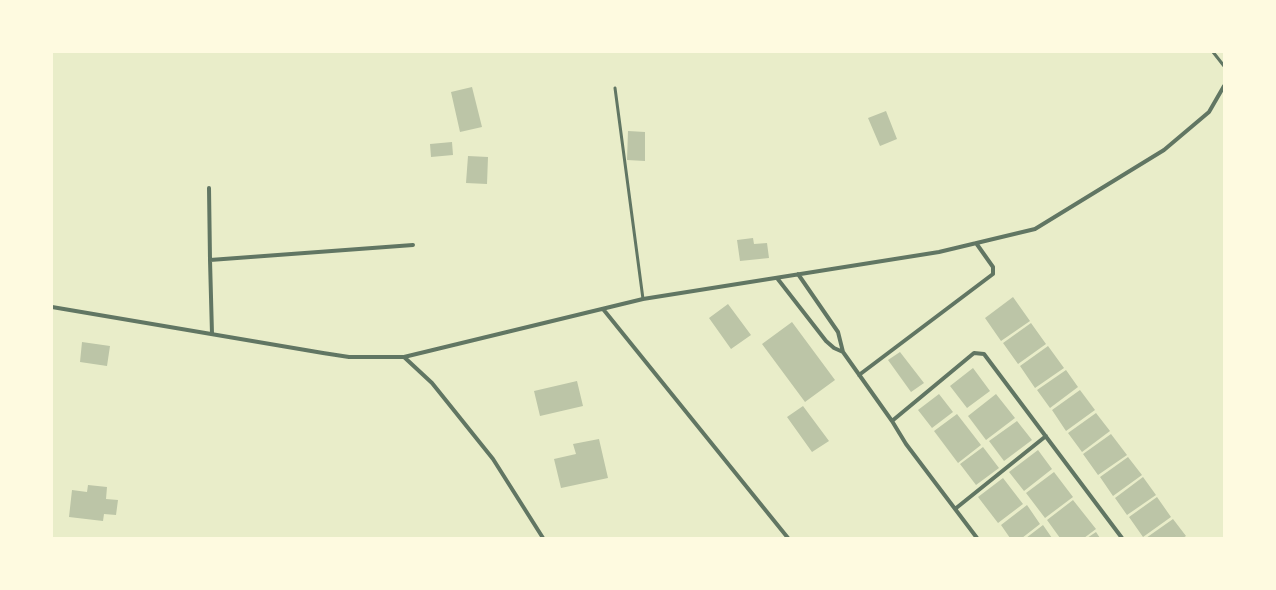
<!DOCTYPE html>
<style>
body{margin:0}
#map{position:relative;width:1276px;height:590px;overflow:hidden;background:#e9edc9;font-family:Rubik,sans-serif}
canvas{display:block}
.frame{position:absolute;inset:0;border:53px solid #fefae0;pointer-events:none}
</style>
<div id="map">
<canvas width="1276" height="590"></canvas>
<div class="frame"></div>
</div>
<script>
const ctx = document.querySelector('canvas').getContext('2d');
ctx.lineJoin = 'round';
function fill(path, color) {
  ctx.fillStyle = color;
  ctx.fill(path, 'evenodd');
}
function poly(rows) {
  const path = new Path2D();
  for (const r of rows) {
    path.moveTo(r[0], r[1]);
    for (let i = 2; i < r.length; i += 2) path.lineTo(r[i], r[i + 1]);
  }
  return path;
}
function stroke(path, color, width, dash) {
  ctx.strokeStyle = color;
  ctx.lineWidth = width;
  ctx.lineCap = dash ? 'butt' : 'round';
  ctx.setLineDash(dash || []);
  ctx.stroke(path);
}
const building = poly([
 [472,87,482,127,460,132,451,92],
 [886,111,897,139,880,146,868,118],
 [628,131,645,132,645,161,627,160],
 [452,142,453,155,431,157,430,144],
 [468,156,488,157,487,184,466,183],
 [753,238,754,244,767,243,769,258,740,261,737,240],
 [1013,297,1030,321,1001,341,985,318],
 [728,304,751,335,731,349,709,318],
 [792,322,835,380,805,402,762,344],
 [1031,323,1046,344,1018,364,1003,343],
 [82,342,110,346,107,366,80,362],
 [1048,346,1064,368,1035,388,1020,366],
 [900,352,924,383,911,392,888,360],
 [973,368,990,391,967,408,950,386],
 [1066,370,1078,387,1050,408,1037,390],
 [577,381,583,406,540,416,534,391],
 [1080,390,1095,410,1066,431,1052,410],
 [939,394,953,412,932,428,918,410],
 [996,394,1015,418,986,440,968,416],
 [803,406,829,441,812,452,787,417],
 [1096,413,1110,431,1082,452,1068,433],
 [957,414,981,445,958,463,934,431],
 [1017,421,1032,440,1004,461,989,441],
 [1111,434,1127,455,1098,475,1083,454],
 [599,439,608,478,561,488,554,459,576,454,573,444],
 [983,447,999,468,976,485,960,464],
 [1038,450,1052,469,1024,491,1009,472],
 [1128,457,1142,475,1113,496,1100,477],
 [1054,472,1073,497,1045,518,1026,493],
 [1143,477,1156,495,1127,515,1115,498],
 [1003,478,1023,504,998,523,978,497],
 [88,485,107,487,106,499,118,500,116,515,104,514,103,521,69,517,72,490,87,492],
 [1157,497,1171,517,1143,537,1129,517],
 [1073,500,1096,529,1084,538,1060,538,1047,520],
 [1027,505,1040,524,1022,538,1010,538,1001,525],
 [1173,519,1186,536,1183,538,1146,538],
 [1043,525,1052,538,1026,538],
 [1096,532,1100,538,1087,538]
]);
const service = poly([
 [1213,52,1224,66],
 [615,88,643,299]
]);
const minor = poly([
 [209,188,210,260],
 [798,274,838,332,843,352,892,421,906,444,977,538],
 [777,278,826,341,834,348,843,352],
 [52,307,323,353,349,357,404,357,643,299,939,252,1035,229,1164,150,1209,112,1224,86],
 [603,309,788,538],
 [212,334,210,260,413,245],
 [404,357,432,383,493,459,543,538],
 [859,375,993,274,993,267,976,243],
 [892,421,974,353,984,354,1122,538],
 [955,509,1046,436]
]);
fill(building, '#bcc5a7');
stroke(service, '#617663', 3);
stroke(minor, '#617663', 4);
</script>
